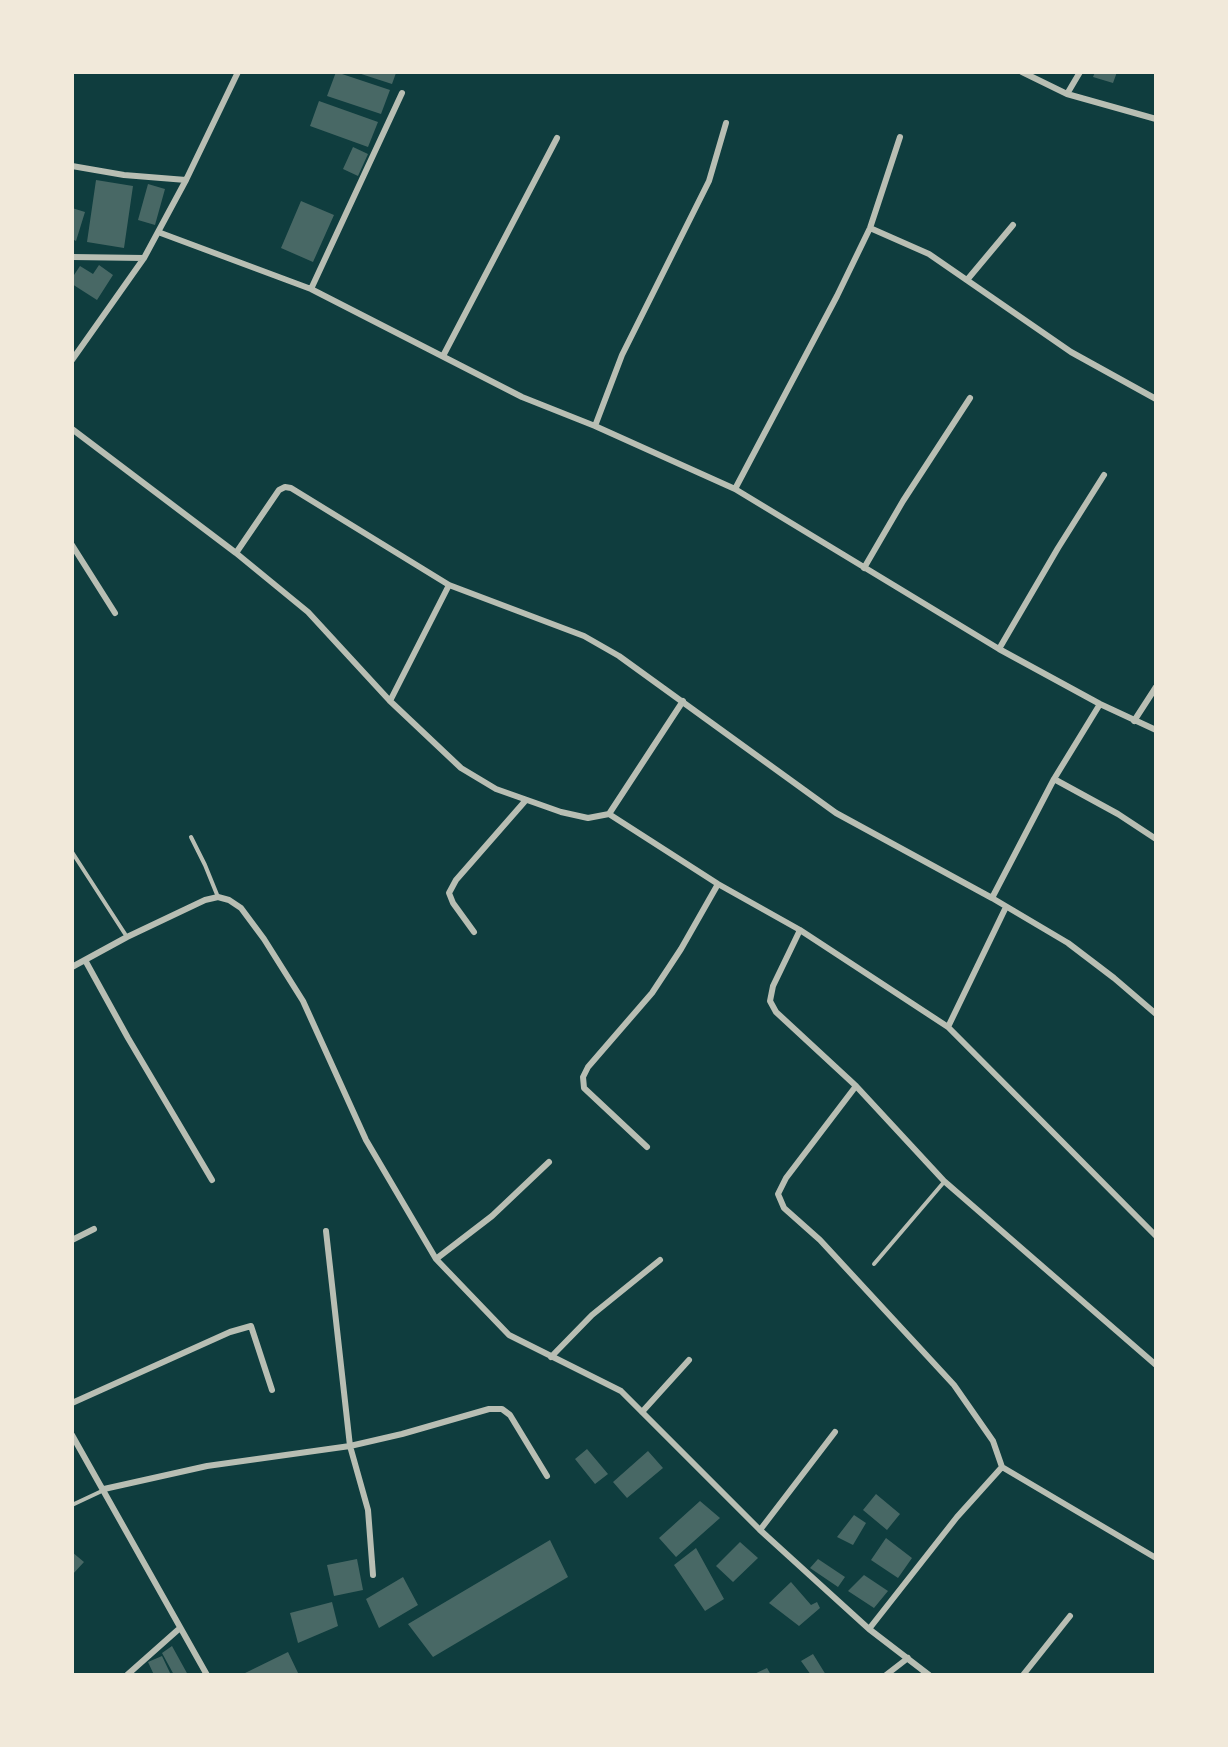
<!DOCTYPE html>
<style>
body{margin:0}
#map{position:relative;width:1228px;height:1747px;overflow:hidden;background:#0f3d3e;font-family:Rubik,sans-serif}
canvas{display:block}
.frame{position:absolute;inset:0;border:74px solid #f1e9da;pointer-events:none}
</style>
<div id="map">
<canvas width="1228" height="1747"></canvas>
<div class="frame"></div>
</div>
<script>
const ctx = document.querySelector('canvas').getContext('2d');
ctx.lineJoin = 'round';
function fill(path, color) {
  ctx.fillStyle = color;
  ctx.fill(path, 'evenodd');
}
function poly(rows) {
  const path = new Path2D();
  for (const r of rows) {
    path.moveTo(r[0], r[1]);
    for (let i = 2; i < r.length; i += 2) path.lineTo(r[i], r[i + 1]);
  }
  return path;
}
function stroke(path, color, width, dash) {
  ctx.strokeStyle = color;
  ctx.lineWidth = width;
  ctx.lineCap = dash ? 'butt' : 'round';
  ctx.setLineDash(dash || []);
  ctx.stroke(path);
}
const building = poly([
 [336,72,390,90,381,114,327,96],
 [355,72,393,72,396,73,392,84],
 [1095,72,1117,72,1113,83,1093,77],
 [319,101,378,122,368,147,310,126],
 [353,147,368,154,358,176,343,169],
 [96,180,133,186,124,248,87,242],
 [148,184,165,189,155,225,138,220],
 [301,201,334,215,313,262,281,248],
 [72,208,85,212,76,241,72,239],
 [99,265,113,275,97,300,72,284,72,278,80,266,93,274],
 [587,1449,608,1474,595,1484,575,1459],
 [648,1451,663,1468,627,1498,613,1482],
 [876,1494,900,1514,887,1530,863,1510],
 [700,1501,720,1518,676,1557,659,1538],
 [854,1515,866,1523,853,1545,837,1537],
 [886,1538,912,1558,898,1578,871,1560],
 [550,1540,568,1577,433,1657,408,1624],
 [740,1542,758,1558,733,1582,716,1566],
 [696,1548,724,1599,705,1611,674,1565],
 [72,1552,84,1562,72,1575],
 [357,1559,363,1590,334,1596,327,1565],
 [818,1559,845,1577,838,1587,810,1568],
 [864,1575,888,1591,874,1608,848,1591],
 [403,1577,418,1605,379,1628,366,1599],
 [791,1582,811,1605,817,1602,820,1608,799,1626,769,1603],
 [332,1602,338,1626,298,1643,290,1613],
 [172,1646,188,1675,174,1675,162,1653],
 [288,1652,299,1675,241,1675],
 [813,1654,826,1675,811,1675,801,1661],
 [162,1656,171,1675,154,1675,148,1662],
 [767,1668,771,1675,752,1675]
]);
const service = poly([
 [191,837,205,865,218,897],
 [72,852,127,937],
 [874,1264,944,1182],
 [72,1505,104,1490]
]);
const minor = poly([
 [1022,72,1067,94,1156,119],
 [1067,94,1080,72],
 [72,166,124,175,186,180],
 [870,228,929,254,1071,352,1156,399],
 [158,232,311,289,522,397,595,426,735,489,999,649,1100,704,1156,730],
 [72,257,144,258],
 [967,280,1013,225],
 [311,289,402,93],
 [443,356,557,138],
 [72,360,144,258,186,180,238,72],
 [595,426,622,355,709,181,726,123],
 [72,429,236,553,308,612,390,701,461,768,496,789,561,812,588,818,609,814,718,884,800,930,948,1027,1156,1236],
 [735,489,837,296,870,228,900,137],
 [72,545,115,613],
 [236,553,279,490,285,487,291,488,449,585,584,636,619,656,836,813,992,898,1068,943,1114,978,1156,1014],
 [864,568,903,501,970,398],
 [999,649,1058,548,1104,475],
 [390,701,449,585],
 [1134,721,1156,687],
 [1054,779,1118,814,1156,839],
 [609,814,683,701],
 [992,898,1054,779,1100,704],
 [800,930,773,986,770,1001,776,1012,856,1086,944,1181,1156,1365],
 [474,932,453,903,449,893,456,880,526,800],
 [85,960,128,1038,212,1180],
 [72,967,127,937,205,900,218,897,229,900,241,908,264,939,303,1001,366,1140,436,1259,509,1335,621,1391,760,1530,869,1629,929,1675],
 [948,1027,1006,907],
 [856,1086,786,1178,778,1194,784,1208,820,1240,954,1385,993,1441,1002,1467,1156,1558],
 [647,1147,584,1088,583,1077,588,1067,652,993,681,949,718,884],
 [326,1231,350,1446,368,1510,373,1575],
 [72,1240,94,1229],
 [436,1259,492,1216,549,1162],
 [551,1357,592,1315,660,1260],
 [72,1403,230,1332,251,1326,272,1390],
 [642,1412,689,1360],
 [72,1435,207,1675],
 [104,1489,207,1466,350,1446,402,1434,489,1409,502,1409,510,1415,547,1476],
 [760,1530,835,1432],
 [869,1629,957,1517,1002,1467],
 [127,1675,180,1628],
 [886,1675,908,1658],
 [1023,1675,1070,1616]
]);
fill(building, '#486865');
stroke(service, '#b8beb3', 4);
stroke(minor, '#b8beb3', 6);
</script>
